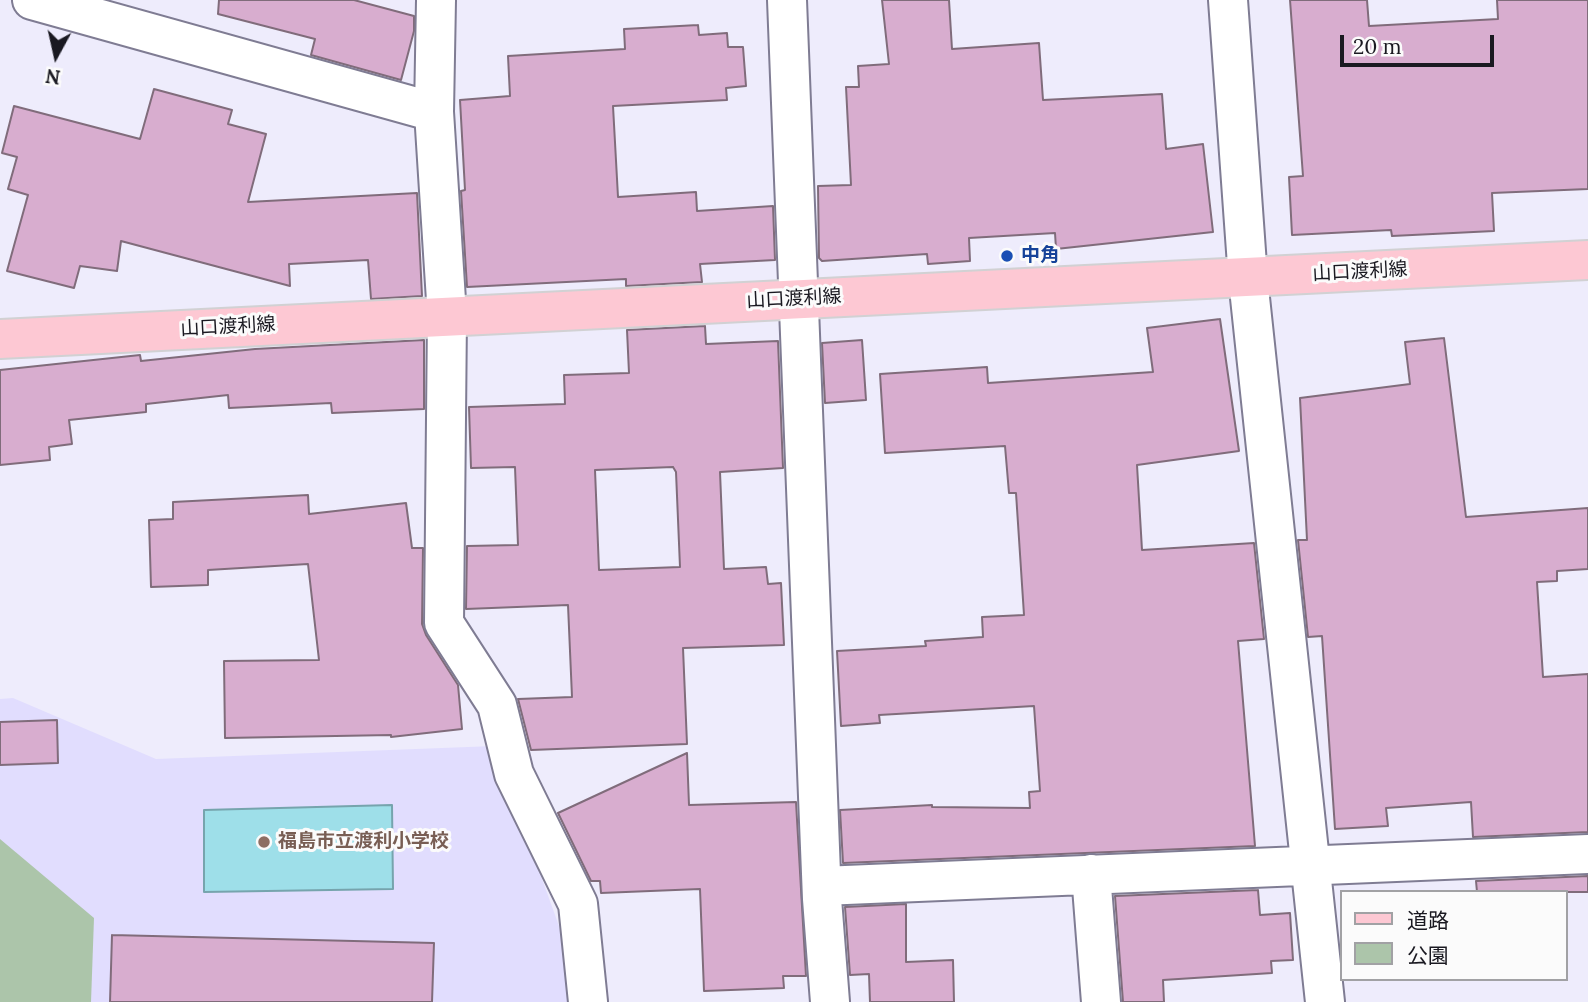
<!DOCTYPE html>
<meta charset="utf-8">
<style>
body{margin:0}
#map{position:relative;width:1588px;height:1002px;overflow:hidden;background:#eeecfc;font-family:Lora,"Noto Sans JP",serif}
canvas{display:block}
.legend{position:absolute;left:1340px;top:890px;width:228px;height:91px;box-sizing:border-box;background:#fbfbfb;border:2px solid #a1a1a4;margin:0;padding:9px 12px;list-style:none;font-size:21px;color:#1a1921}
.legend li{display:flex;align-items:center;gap:14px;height:35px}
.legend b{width:35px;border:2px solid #a1a1a4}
.north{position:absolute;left:21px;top:21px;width:70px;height:70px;-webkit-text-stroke:5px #fbfbfb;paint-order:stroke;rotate:188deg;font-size:19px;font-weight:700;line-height:28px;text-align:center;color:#1a1921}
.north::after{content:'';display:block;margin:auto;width:24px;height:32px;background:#1a1921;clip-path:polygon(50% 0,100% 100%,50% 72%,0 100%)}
.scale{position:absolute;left:1340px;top:35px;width:154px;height:32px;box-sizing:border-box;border:4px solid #1a1921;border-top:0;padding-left:9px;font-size:21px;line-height:24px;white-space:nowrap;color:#1a1921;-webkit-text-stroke:5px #fbfbfb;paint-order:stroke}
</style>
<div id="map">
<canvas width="1588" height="1002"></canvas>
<ul class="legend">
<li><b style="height:9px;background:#fdc8d3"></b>道路</li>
<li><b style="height:19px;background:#acc5aa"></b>公園</li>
</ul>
<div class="north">N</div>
<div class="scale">20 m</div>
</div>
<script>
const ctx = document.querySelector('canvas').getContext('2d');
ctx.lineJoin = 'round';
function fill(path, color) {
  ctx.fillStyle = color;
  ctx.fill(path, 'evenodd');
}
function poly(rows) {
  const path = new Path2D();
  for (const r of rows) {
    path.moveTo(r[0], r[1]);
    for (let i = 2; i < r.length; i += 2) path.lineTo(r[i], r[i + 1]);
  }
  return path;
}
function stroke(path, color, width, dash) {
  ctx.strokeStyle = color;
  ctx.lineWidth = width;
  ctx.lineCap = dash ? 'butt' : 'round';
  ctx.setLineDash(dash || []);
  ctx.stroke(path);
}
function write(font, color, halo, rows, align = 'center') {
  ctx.font = font + ' Lora,"Noto Sans JP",serif';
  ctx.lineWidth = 6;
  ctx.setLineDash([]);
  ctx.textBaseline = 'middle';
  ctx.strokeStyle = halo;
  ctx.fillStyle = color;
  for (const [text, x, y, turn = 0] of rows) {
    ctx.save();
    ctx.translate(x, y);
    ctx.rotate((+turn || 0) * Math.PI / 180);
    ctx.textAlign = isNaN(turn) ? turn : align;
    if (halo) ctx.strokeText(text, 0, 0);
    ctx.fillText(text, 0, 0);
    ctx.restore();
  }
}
const built = poly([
 [13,698,156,759,494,746,559,926,575,1002,0,1002,0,699]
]);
const green = poly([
 [0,839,94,918,91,1002,0,1002]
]);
const water = poly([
 [392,805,393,889,204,892,204,810,392,805]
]);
const building = poly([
 [219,0,354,0,414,16,414,31,401,80,311,55,315,39,218,14,219,0],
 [882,0,949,0,952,49,1039,43,1043,100,1162,94,1166,149,1203,144,1213,232,1056,249,1055,233,969,238,970,261,928,264,927,254,822,261,819,258,818,186,851,185,846,87,859,87,858,66,889,64,882,0],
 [1290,0,1367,0,1369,26,1498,19,1497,0,1588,0,1588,189,1492,193,1494,231,1392,236,1391,230,1292,235,1289,177,1303,176,1290,0],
 [698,25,699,35,727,33,728,47,743,47,746,86,726,88,727,100,613,106,618,197,696,192,697,211,773,206,775,260,700,264,702,282,626,286,626,279,467,287,461,191,465,190,460,100,510,96,508,56,625,49,624,29,698,25],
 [154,89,232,110,228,124,266,134,248,202,417,193,422,296,371,299,368,260,289,264,290,286,121,241,117,271,80,266,74,288,7,271,28,195,8,189,17,157,2,153,14,106,140,139,154,89],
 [1220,319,1239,451,1137,465,1142,550,1254,543,1264,639,1238,641,1255,846,843,863,840,810,932,805,932,807,1030,808,1029,792,1040,791,1034,706,879,715,880,723,841,726,837,651,926,646,925,641,983,637,982,617,1024,615,1016,493,1009,493,1005,446,885,453,880,374,987,367,988,383,1153,372,1147,328,1220,319],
 [705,326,706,344,778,341,783,468,720,472,724,569,766,567,768,584,781,583,784,645,683,648,687,744,531,750,518,699,572,697,568,605,466,609,467,546,518,545,515,467,471,468,469,407,565,404,564,375,629,373,627,330,705,326],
 [673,467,676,472,680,567,599,570,595,470,673,467],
 [1444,338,1466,517,1588,508,1588,569,1557,571,1557,581,1537,582,1543,677,1588,674,1588,832,1473,837,1471,802,1386,808,1388,826,1335,829,1322,636,1308,637,1298,540,1307,540,1300,398,1410,384,1405,342,1444,338],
 [424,340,424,409,332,413,331,403,229,408,228,395,146,404,146,412,69,420,72,444,49,447,50,460,0,465,0,370,140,355,141,361,255,349,424,340],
 [862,340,866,400,825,403,822,343,862,340],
 [308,495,309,514,406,503,412,548,423,548,422,624,426,635,458,685,462,729,391,737,391,735,225,738,224,661,319,660,308,564,208,570,208,585,151,587,149,520,173,519,173,502,308,495],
 [57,720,58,763,0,765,0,722,57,720],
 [687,753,689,805,796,802,806,976,783,976,784,988,704,991,700,889,601,893,600,881,591,881,558,813,687,753],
 [1588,876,1588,892,1477,892,1476,881,1588,876],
 [1258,890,1260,915,1290,913,1293,960,1271,961,1272,973,1163,980,1164,1002,1123,1002,1115,896,1258,890],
 [906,904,906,962,953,960,954,1002,870,1002,869,974,850,975,845,907,906,904],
 [112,935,434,943,432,1002,110,1002,112,935]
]);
const minor = poly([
 [32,0,434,112],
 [436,0,434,112,447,316,444,623,497,705,514,774,578,904,588,1002],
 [787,0,822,899,830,1002],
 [1228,0,1248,279,1325,1002],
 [1091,874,1101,1002],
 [822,886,1588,854]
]);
const major = poly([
 [0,339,1588,260]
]);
const markers = [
 [1007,256,7,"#1a4fb4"],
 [264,842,7,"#8d6e63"]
];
const transitNames = [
 ["中角",1021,256]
];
const streetNames = [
 ["山口渡利線",1360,272,-3],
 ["山口渡利線",794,299,-3],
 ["山口渡利線",228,327,-3]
];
const educationNames = [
 ["福島市立渡利小学校",278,842]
];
fill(built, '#e1ddfe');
fill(green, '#acc5aa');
fill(water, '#9edfe9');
stroke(water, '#76a4ad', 2);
fill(building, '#d8adcf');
stroke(building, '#806c7b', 2);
stroke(minor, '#7f7c93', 42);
stroke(major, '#d1d1d3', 42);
stroke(minor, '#fff', 38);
stroke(major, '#fdc8d3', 38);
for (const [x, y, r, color] of markers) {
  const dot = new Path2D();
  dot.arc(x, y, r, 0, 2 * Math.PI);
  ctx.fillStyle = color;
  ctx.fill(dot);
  stroke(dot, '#fbfbfb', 2.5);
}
write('bold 19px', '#164399', '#fbfbfb', transitNames, 'left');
write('19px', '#1a1921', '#fbfbfb', streetNames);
write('bold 19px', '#785e54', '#fbfbfb', educationNames, 'left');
</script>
